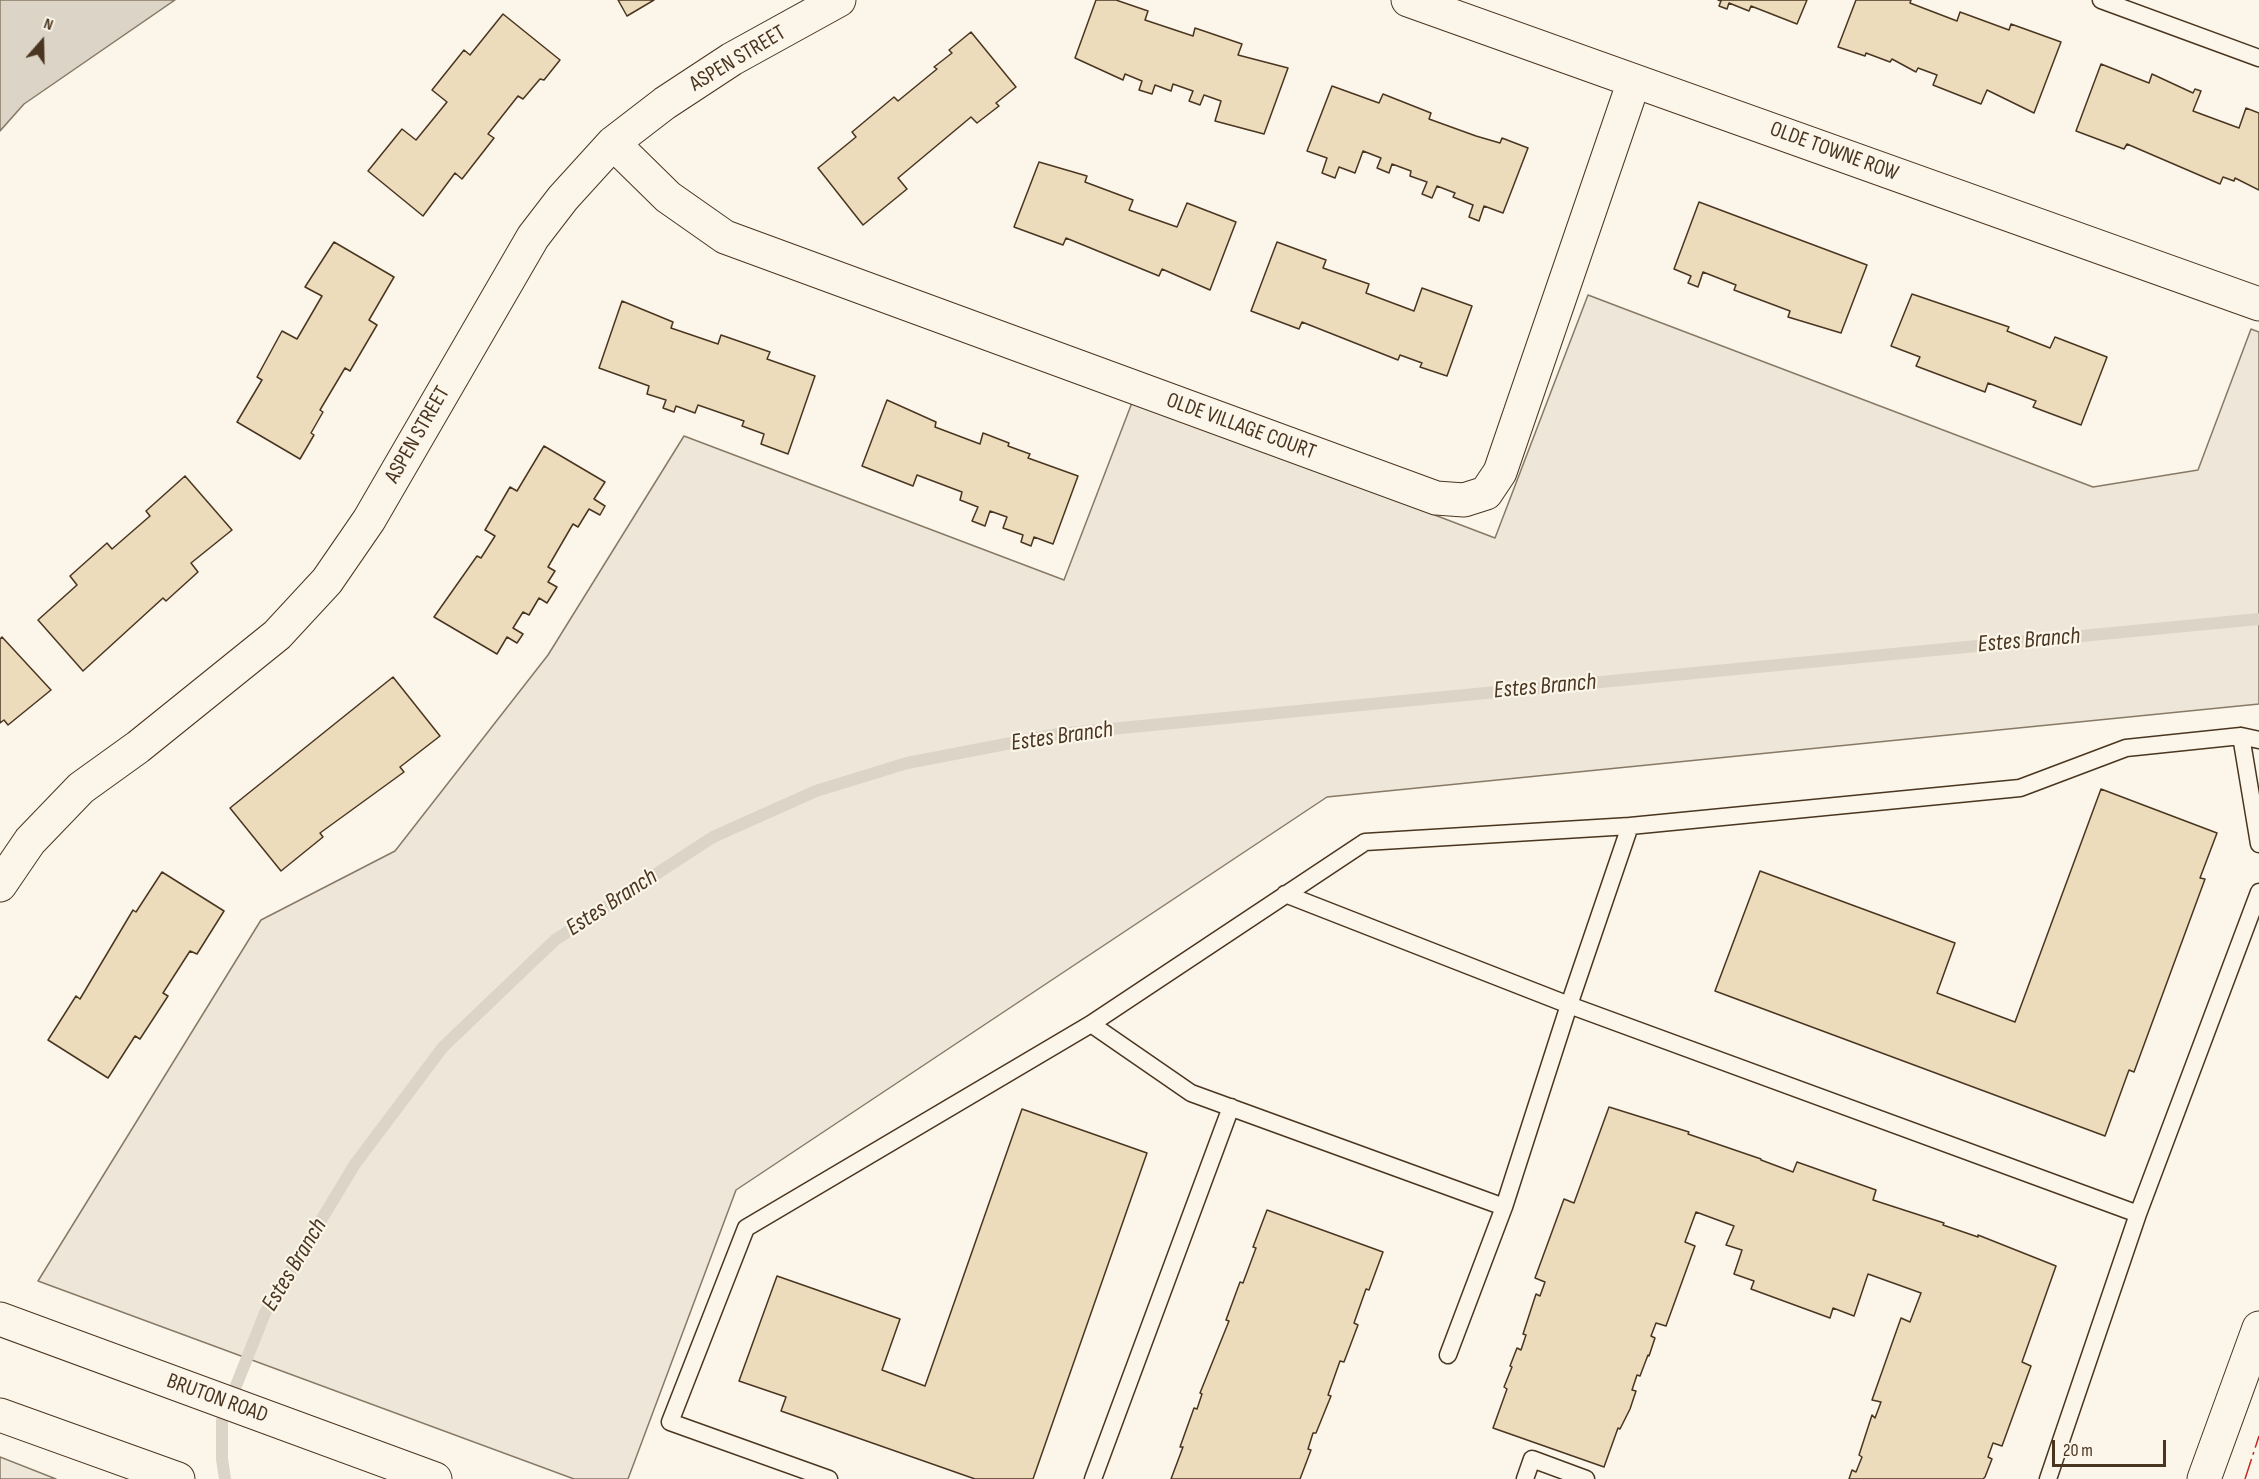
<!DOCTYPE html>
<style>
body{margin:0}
#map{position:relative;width:2259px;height:1479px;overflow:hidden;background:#fbf6e9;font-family:"Sofia Sans Condensed",sans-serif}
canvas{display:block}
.north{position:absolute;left:12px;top:12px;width:60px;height:60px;-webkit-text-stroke:4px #fbf6e9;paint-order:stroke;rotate:20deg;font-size:16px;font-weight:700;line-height:24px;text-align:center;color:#4a3520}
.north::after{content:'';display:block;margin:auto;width:21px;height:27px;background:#4a3520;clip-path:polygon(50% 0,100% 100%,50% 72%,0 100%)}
.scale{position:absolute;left:2052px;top:1440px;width:114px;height:27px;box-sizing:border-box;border:3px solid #4a3520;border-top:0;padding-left:8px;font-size:18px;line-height:21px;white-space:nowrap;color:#4a3520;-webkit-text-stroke:4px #fbf6e9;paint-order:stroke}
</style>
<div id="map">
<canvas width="2259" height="1479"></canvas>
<div class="north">N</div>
<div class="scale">20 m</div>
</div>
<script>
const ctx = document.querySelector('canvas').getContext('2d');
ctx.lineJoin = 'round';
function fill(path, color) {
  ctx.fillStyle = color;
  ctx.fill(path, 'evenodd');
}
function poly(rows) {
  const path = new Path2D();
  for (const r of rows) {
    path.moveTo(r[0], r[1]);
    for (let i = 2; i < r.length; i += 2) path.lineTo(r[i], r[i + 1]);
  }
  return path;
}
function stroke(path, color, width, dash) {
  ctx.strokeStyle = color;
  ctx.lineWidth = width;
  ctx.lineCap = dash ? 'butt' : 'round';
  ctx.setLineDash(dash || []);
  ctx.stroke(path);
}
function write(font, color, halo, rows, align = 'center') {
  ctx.font = font + ' "Sofia Sans Condensed",sans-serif';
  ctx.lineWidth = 4.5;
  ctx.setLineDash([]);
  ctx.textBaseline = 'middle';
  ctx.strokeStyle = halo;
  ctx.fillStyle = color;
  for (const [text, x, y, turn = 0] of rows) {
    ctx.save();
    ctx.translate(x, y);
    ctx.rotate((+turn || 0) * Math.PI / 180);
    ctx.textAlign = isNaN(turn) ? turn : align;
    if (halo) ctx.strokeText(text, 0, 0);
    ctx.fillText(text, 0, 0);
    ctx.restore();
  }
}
const green = poly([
 [1588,295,2093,487,2198,470,2251,329,2259,332,2259,704,1327,797,736,1190,628,1479,574,1479,38,1281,261,920,395,851,548,655,684,436,1064,580,1133,400,1495,538,1588,295],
 [0,1457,56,1479,0,1479,0,1457]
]);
const water = poly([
 [0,0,175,0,24,104,0,131,0,0]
]);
const stream = poly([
 [225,1479,222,1459,222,1421,265,1313,355,1164,443,1047,555,940,713,837,816,791,907,763,1058,734,2259,619]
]);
const building = poly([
 [618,0,654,0,627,16,618,0],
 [1096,0,1116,0,1148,11,1145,20,1193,36,1195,28,1242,44,1238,55,1288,68,1264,134,1215,121,1221,101,1204,95,1200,105,1189,101,1193,91,1173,84,1171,91,1155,85,1152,94,1139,90,1142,81,1125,74,1123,80,1075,58,1096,0],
 [1718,0,1807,0,1797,24,1751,6,1749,11,1729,3,1727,9,1719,6,1721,1,1718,0],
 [1856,0,1911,0,1910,3,1957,21,1960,12,2009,30,2011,24,2061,42,2034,113,1987,90,1981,104,1933,85,1937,75,1918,68,1916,72,1892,59,1890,62,1866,53,1865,56,1838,47,1856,0],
 [503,14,560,60,544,80,540,79,523,99,518,96,488,134,494,138,462,179,455,173,423,216,368,171,402,129,416,140,447,102,432,90,464,50,470,55,503,14],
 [971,32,1016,87,996,103,999,106,977,123,971,117,898,178,907,189,863,225,818,168,856,137,852,132,894,97,898,101,937,69,934,67,952,53,949,50,971,32],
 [2101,64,2149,83,2152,74,2193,93,2195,89,2201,91,2193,111,2239,128,2246,108,2259,113,2259,190,2235,178,2234,181,2223,177,2220,184,2127,144,2124,149,2076,131,2101,64],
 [1332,86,1379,103,1383,94,1431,113,1429,119,1476,136,1500,143,1502,138,1528,148,1503,213,1484,206,1479,221,1469,217,1473,205,1453,197,1455,193,1437,186,1432,198,1422,194,1427,182,1410,176,1411,171,1392,164,1389,173,1377,168,1381,158,1363,151,1355,173,1339,167,1335,178,1322,173,1327,158,1307,151,1332,86],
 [1039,162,1087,176,1085,182,1133,200,1129,210,1177,227,1187,203,1236,222,1210,290,1162,269,1159,276,1066,238,1063,245,1014,227,1039,162],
 [1699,202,1867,265,1841,333,1788,317,1790,311,1734,290,1736,285,1703,272,1698,287,1688,283,1691,276,1674,269,1699,202],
 [334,242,394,277,369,320,377,325,350,371,345,368,320,410,323,412,311,433,314,435,300,459,237,422,262,380,257,377,282,331,297,339,322,296,305,287,334,242],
 [1277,242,1326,260,1323,268,1369,284,1366,293,1414,311,1422,288,1472,306,1447,376,1420,367,1422,363,1400,355,1398,360,1302,322,1299,329,1251,311,1277,242],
 [1912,294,2009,327,2007,331,2050,348,2055,337,2107,357,2081,425,2033,407,2036,401,1988,383,1985,392,1916,366,1920,357,1891,346,1912,294],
 [622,301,673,322,671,328,718,344,721,335,770,352,767,359,815,376,788,454,761,444,764,434,742,426,744,421,698,405,695,413,676,406,674,412,663,408,666,400,647,394,649,386,599,368,622,301],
 [887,400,936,422,935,427,980,444,983,433,1009,443,1008,446,1030,454,1028,458,1078,476,1053,544,1034,537,1031,546,1021,542,1023,535,1003,528,1007,517,990,511,985,526,972,521,978,507,960,500,962,492,917,475,913,486,862,466,887,400],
 [544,446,605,482,594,499,605,506,600,515,589,509,578,527,573,524,548,567,555,571,548,582,557,587,547,603,539,598,529,615,523,612,513,628,523,634,517,643,507,637,497,654,434,617,477,556,481,558,495,536,485,530,510,487,517,491,544,446],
 [185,476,232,530,191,563,198,572,166,601,163,598,83,671,38,620,77,585,70,576,107,543,112,549,150,516,146,511,185,476],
 [2,637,51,690,8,725,4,720,0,723,0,639,2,637],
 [393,677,440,736,400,767,404,772,320,833,323,837,281,871,230,808,393,677],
 [2101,789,2217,833,2200,878,2205,879,2134,1072,2129,1070,2105,1136,1715,991,1760,871,1955,943,1937,993,2015,1022,2101,789],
 [162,872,224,911,197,954,190,951,163,993,168,996,140,1039,135,1036,108,1078,48,1040,76,996,80,999,133,910,136,912,162,872],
 [1609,1107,1689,1132,1688,1134,1761,1159,1761,1160,1793,1172,1797,1162,1876,1190,1873,1200,1944,1223,1943,1225,1978,1237,1978,1235,2056,1266,2022,1362,2031,1366,2002,1446,1993,1443,1988,1457,1992,1459,1985,1477,1983,1479,1849,1479,1852,1470,1856,1472,1862,1457,1859,1455,1872,1415,1875,1418,1881,1402,1872,1400,1901,1318,1910,1322,1921,1293,1868,1274,1854,1316,1833,1308,1830,1318,1751,1289,1754,1281,1734,1274,1742,1250,1726,1245,1734,1226,1696,1212,1685,1242,1695,1246,1666,1326,1656,1323,1651,1336,1655,1338,1649,1356,1648,1355,1640,1376,1637,1375,1632,1390,1636,1391,1630,1409,1620,1429,1618,1428,1604,1467,1493,1428,1507,1389,1504,1387,1512,1367,1510,1366,1517,1348,1521,1350,1526,1335,1523,1334,1536,1294,1540,1296,1545,1282,1535,1278,1564,1199,1574,1203,1609,1107],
 [1022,1109,1147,1153,1033,1479,975,1479,781,1411,786,1397,739,1381,777,1276,900,1319,882,1370,925,1386,1022,1109],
 [1267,1210,1383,1252,1369,1290,1366,1289,1354,1323,1358,1325,1344,1362,1340,1361,1328,1395,1331,1396,1316,1433,1313,1433,1308,1449,1311,1450,1300,1479,1171,1479,1183,1447,1180,1447,1194,1408,1197,1409,1202,1394,1200,1393,1229,1321,1226,1320,1240,1282,1243,1283,1256,1248,1253,1247,1267,1210]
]);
const lane = poly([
 [2101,0,2259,58],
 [2241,736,2259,844],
 [1285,894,1569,1005,2138,1214],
 [1091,1024,1191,1093,1504,1207,1569,1005,1630,826,2020,788,2126,748,2241,736,2259,740],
 [1448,1355,1504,1207],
 [829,1479,670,1422,746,1228,1091,1024,1365,842,1630,826],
 [1093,1479,1231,1107],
 [1525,1479,1532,1459,1586,1479],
 [2048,1479,2138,1214,2259,892]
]);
const street = poly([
 [1408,0,2259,304],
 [613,143,668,197,725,237,1436,498,1464,500,1486,493,1500,472,1634,81],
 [0,885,30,841,81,788,138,747,277,635,327,581,369,520,533,237,563,198,613,143,665,103,732,59,839,0]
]);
const secondary = poly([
 [0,1319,435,1479],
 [0,1415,178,1479],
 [2204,1479,2259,1328]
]);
const power = poly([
 [2245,1479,2259,1436]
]);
const streetNames = [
 ["ASPEN STREET",738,59,-31],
 ["OLDE TOWNE ROW",1834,152,20],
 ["OLDE VILLAGE COURT",1241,427,20],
 ["ASPEN STREET",418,435,-60],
 ["BRUTON ROAD",217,1399,20]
];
const waterNames = [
 ["Estes Branch",2029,641,-5],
 ["Estes Branch",1545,687,-5],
 ["Estes Branch",1062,737,-8],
 ["Estes Branch",612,903,-33],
 ["Estes Branch",295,1265,-59]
];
fill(green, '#ede6d9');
stroke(green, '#887966', 1.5);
fill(water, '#dcd4c6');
stroke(water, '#887966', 1.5);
stroke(stream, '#dcd4c6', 12);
fill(building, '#ecdcbc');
stroke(building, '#4a3520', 1.5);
stroke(lane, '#4a3520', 19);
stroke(street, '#4a3520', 35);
stroke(secondary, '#4a3520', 35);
stroke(lane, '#fbf6e9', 16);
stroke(street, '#fbf6e9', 33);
stroke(secondary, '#fbf6e9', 33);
stroke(power, '#c62828', 1.5, [21, 4.5, 3, 4.5]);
write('22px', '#4a3520', '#fbf6e9', streetNames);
write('italic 24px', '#4a3520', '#fbf6e9', waterNames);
</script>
